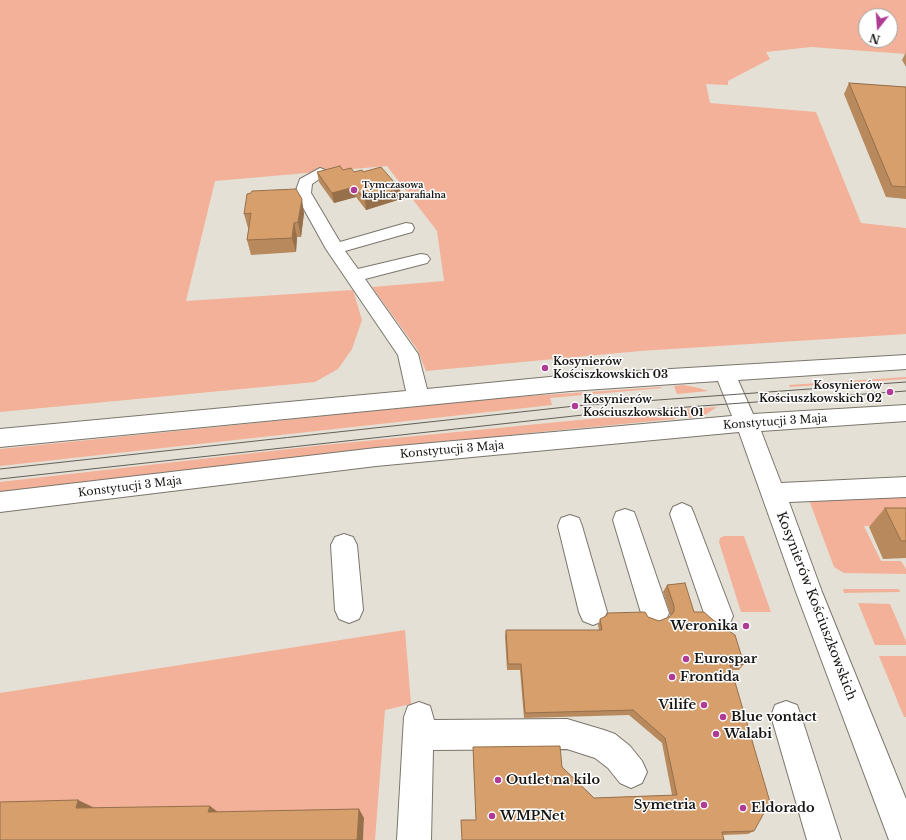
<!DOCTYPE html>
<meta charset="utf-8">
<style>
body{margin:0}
#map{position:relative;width:906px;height:840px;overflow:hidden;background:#e5e0d5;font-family:"Libre Baskerville",serif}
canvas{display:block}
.north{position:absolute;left:858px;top:8px;width:40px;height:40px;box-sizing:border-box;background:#fff;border:1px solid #a3a2a1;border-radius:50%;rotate:197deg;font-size:11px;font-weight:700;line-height:16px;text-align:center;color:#181613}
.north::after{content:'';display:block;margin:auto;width:14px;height:18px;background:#af3b95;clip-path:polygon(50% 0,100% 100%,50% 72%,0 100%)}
</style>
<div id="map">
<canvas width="906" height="840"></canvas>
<div class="north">N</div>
</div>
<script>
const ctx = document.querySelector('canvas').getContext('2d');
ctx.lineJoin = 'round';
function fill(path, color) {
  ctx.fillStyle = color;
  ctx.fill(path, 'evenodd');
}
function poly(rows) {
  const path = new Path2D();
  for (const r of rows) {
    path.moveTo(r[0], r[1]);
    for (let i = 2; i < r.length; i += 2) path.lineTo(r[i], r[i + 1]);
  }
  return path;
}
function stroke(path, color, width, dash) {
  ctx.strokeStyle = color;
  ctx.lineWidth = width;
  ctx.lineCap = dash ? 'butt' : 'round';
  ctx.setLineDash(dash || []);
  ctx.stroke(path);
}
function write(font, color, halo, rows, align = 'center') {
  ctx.font = font + ' "Libre Baskerville",serif';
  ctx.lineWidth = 3;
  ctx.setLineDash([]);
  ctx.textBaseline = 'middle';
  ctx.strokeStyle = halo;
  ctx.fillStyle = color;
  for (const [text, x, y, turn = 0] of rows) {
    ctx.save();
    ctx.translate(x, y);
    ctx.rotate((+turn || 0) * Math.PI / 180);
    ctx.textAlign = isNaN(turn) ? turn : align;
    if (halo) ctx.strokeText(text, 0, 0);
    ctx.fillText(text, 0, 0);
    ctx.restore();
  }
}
const green = poly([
 [0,0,906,0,906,54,811,47,766,52,770,59,728,81,728,85,706,84,710,103,816,112,861,223,906,228,906,334,640,351,426,371,417,349,372,287,444,281,437,231,387,166,215,181,186,301,353,290,362,320,352,349,338,369,315,382,0,412],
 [866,16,890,16,890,40,866,40],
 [906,377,906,379,790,387,789,385],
 [684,385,699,388,708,391,677,394,674,386],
 [661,387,662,388,550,398,552,405,0,466,0,449,500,398],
 [717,407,705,415,688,418,685,409],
 [671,411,675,419,529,433,0,495,0,482,324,445],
 [906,492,906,525,864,526,881,561,901,561,906,569,906,574,844,573,834,567,809,500],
 [724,536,744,536,771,612,741,612,719,542,720,538],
 [843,589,899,589,900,592,844,593],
 [858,603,890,604,906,641,906,645,875,645],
 [405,630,411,704,385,710,375,840,363,840,364,818,0,811,0,693],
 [879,656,906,656,906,717,904,717]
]);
const minor = poly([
 [320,168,325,170,328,173,312,184,311,193,340,242,406,223,412,224,414,228,412,232,345,251,358,269,421,254,427,255,430,259,427,263,365,279,418,354,427,389,570,375,906,355,906,369,738,380,753,414,906,405,906,421,761,431,781,483,906,477,906,497,789,502,822,592,906,799,906,840,889,840,796,592,739,432,376,466,0,512,0,492,376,448,732,416,718,381,570,391,0,447,0,429,406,391,398,355,326,249,295,193,300,179,320,168],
 [682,503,691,507,694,514,733,616,729,625,719,629,709,625,705,616,670,514,673,507,682,503],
 [625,509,634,512,637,520,669,613,665,622,655,626,645,622,641,613,613,520,616,512,625,509],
 [570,515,579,518,582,526,607,612,603,621,593,625,583,621,579,612,558,526,561,518,570,515],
 [344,534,353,537,357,545,363,610,359,619,349,623,339,619,335,610,331,545,335,537,344,534],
 [786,701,797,705,801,716,841,840,807,840,771,716,775,705,786,701],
 [419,702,430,706,434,720,567,719,604,730,615,734,630,746,642,761,647,772,642,783,631,788,620,783,608,768,595,758,567,749,433,750,431,840,397,840,404,717,408,706,419,702]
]);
const tram = poly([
 [0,469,575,406,906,382],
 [0,479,592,414,906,391]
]);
const wall = poly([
 [906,52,906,67,902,60],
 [849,83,906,87,906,199,886,197,844,94],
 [343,170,354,172,363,172,400,189,401,199,366,210,356,197,334,203,319,182,317,172],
 [251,193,304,213,301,237,297,237,296,252,251,255,247,240,249,228,248,228,244,214],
 [885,508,906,508,906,558,883,559,869,527],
 [667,585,694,612,744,664,739,670,732,670,754,831,748,834,723,835,476,820,473,751,473,747,562,767,594,798,672,795,662,743,629,715,524,718,520,670,507,670,505,636,506,630,599,630,598,625,600,619,648,617,659,621,669,617,670,616,670,613,663,592]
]);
const shadedWall = poly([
 [354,187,356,197,334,203,332,193],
 [400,189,401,199,366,210,365,199],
 [302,199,304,213,301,237,298,222],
 [294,223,297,237,296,252,292,238],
 [78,800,97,809,76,808],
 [210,806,222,815,208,812],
 [359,809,364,818,363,840,357,840]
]);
const building = poly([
 [849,83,906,87,906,187,892,186,849,83],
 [340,166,343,170,351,168,354,172,362,170,363,172,381,167,400,189,365,199,354,187,332,193,317,172,340,166],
 [296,189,302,199,298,222,294,223,292,238,247,240,251,213,244,214,247,194,251,193,252,191,296,189],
 [885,508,906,508,906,541,901,541,885,508],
 [685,583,694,612,704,612,713,620,735,635,744,664,730,665,770,802,754,831,722,832,724,840,462,840,461,820,476,820,473,747,560,746,562,767,594,798,677,795,665,738,633,710,525,713,521,664,508,664,506,630,602,630,600,619,606,616,608,613,645,612,648,617,659,621,669,617,674,612,674,606,667,585,685,583],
 [78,800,76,808,210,806,208,812,359,809,357,840,0,840,0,802,78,800]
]);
const markers = [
 [354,190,4,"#af3b95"],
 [545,368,4,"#af3b95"],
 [890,392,4,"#af3b95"],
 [575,406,4,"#af3b95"],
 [746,626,4,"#af3b95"],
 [686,659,4,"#af3b95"],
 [672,677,4,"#af3b95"],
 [704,705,4,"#af3b95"],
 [723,717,4,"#af3b95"],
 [716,734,4,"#af3b95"],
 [498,780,4,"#af3b95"],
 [704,805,4,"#af3b95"],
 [743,808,4,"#af3b95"],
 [492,816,4,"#af3b95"]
];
const farPoinames = [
 ["Tymczasowa",362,185],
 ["kaplica parafialna",362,195]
];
const poiNames = [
 ["Kosynierów",553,362],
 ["Kościszkowskich 03",553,375],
 ["Kosynierów",882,386,"right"],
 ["Kościuszkowskich 02",882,399,"right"],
 ["Kosynierów",583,400],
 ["Kościuszkowskich 01",583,413]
];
const streetNames = [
 ["Konstytucji 3 Maja",775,422,-4],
 ["Konstytucji 3 Maja",452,450,-5],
 ["Konstytucji 3 Maja",130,487,-7]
];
const nearStreetnames = [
 ["Kosynierów Kościuszkowskich",816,606,69]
];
const nearPoinames = [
 ["Weronika",738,626,"right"],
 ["Eurospar",694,659],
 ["Frontida",680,677],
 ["Vilife",696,705,"right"],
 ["Blue vontact",731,717],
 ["Walabi",724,734],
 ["Outlet na kilo",506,780],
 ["Symetria",696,805,"right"],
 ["Eldorado",751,808],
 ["WMPNet",500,816]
];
fill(green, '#f2b198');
stroke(minor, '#7b766d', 2);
fill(minor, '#fff');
stroke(tram, '#63605a', 1);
fill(wall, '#b8895c');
fill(shadedWall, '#966f4b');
fill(building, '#d69f6b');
stroke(building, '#966f4b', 1);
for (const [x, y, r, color] of markers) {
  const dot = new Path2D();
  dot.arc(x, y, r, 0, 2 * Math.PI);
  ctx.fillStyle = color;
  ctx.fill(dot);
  stroke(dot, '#fff', 1.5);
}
write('bold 9px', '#181613', '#fff', farPoinames, 'left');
write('bold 11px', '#181613', '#fff', poiNames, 'left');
write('11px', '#181613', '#fff', streetNames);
write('13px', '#181613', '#fff', nearStreetnames);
write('bold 13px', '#181613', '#fff', nearPoinames, 'left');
</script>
